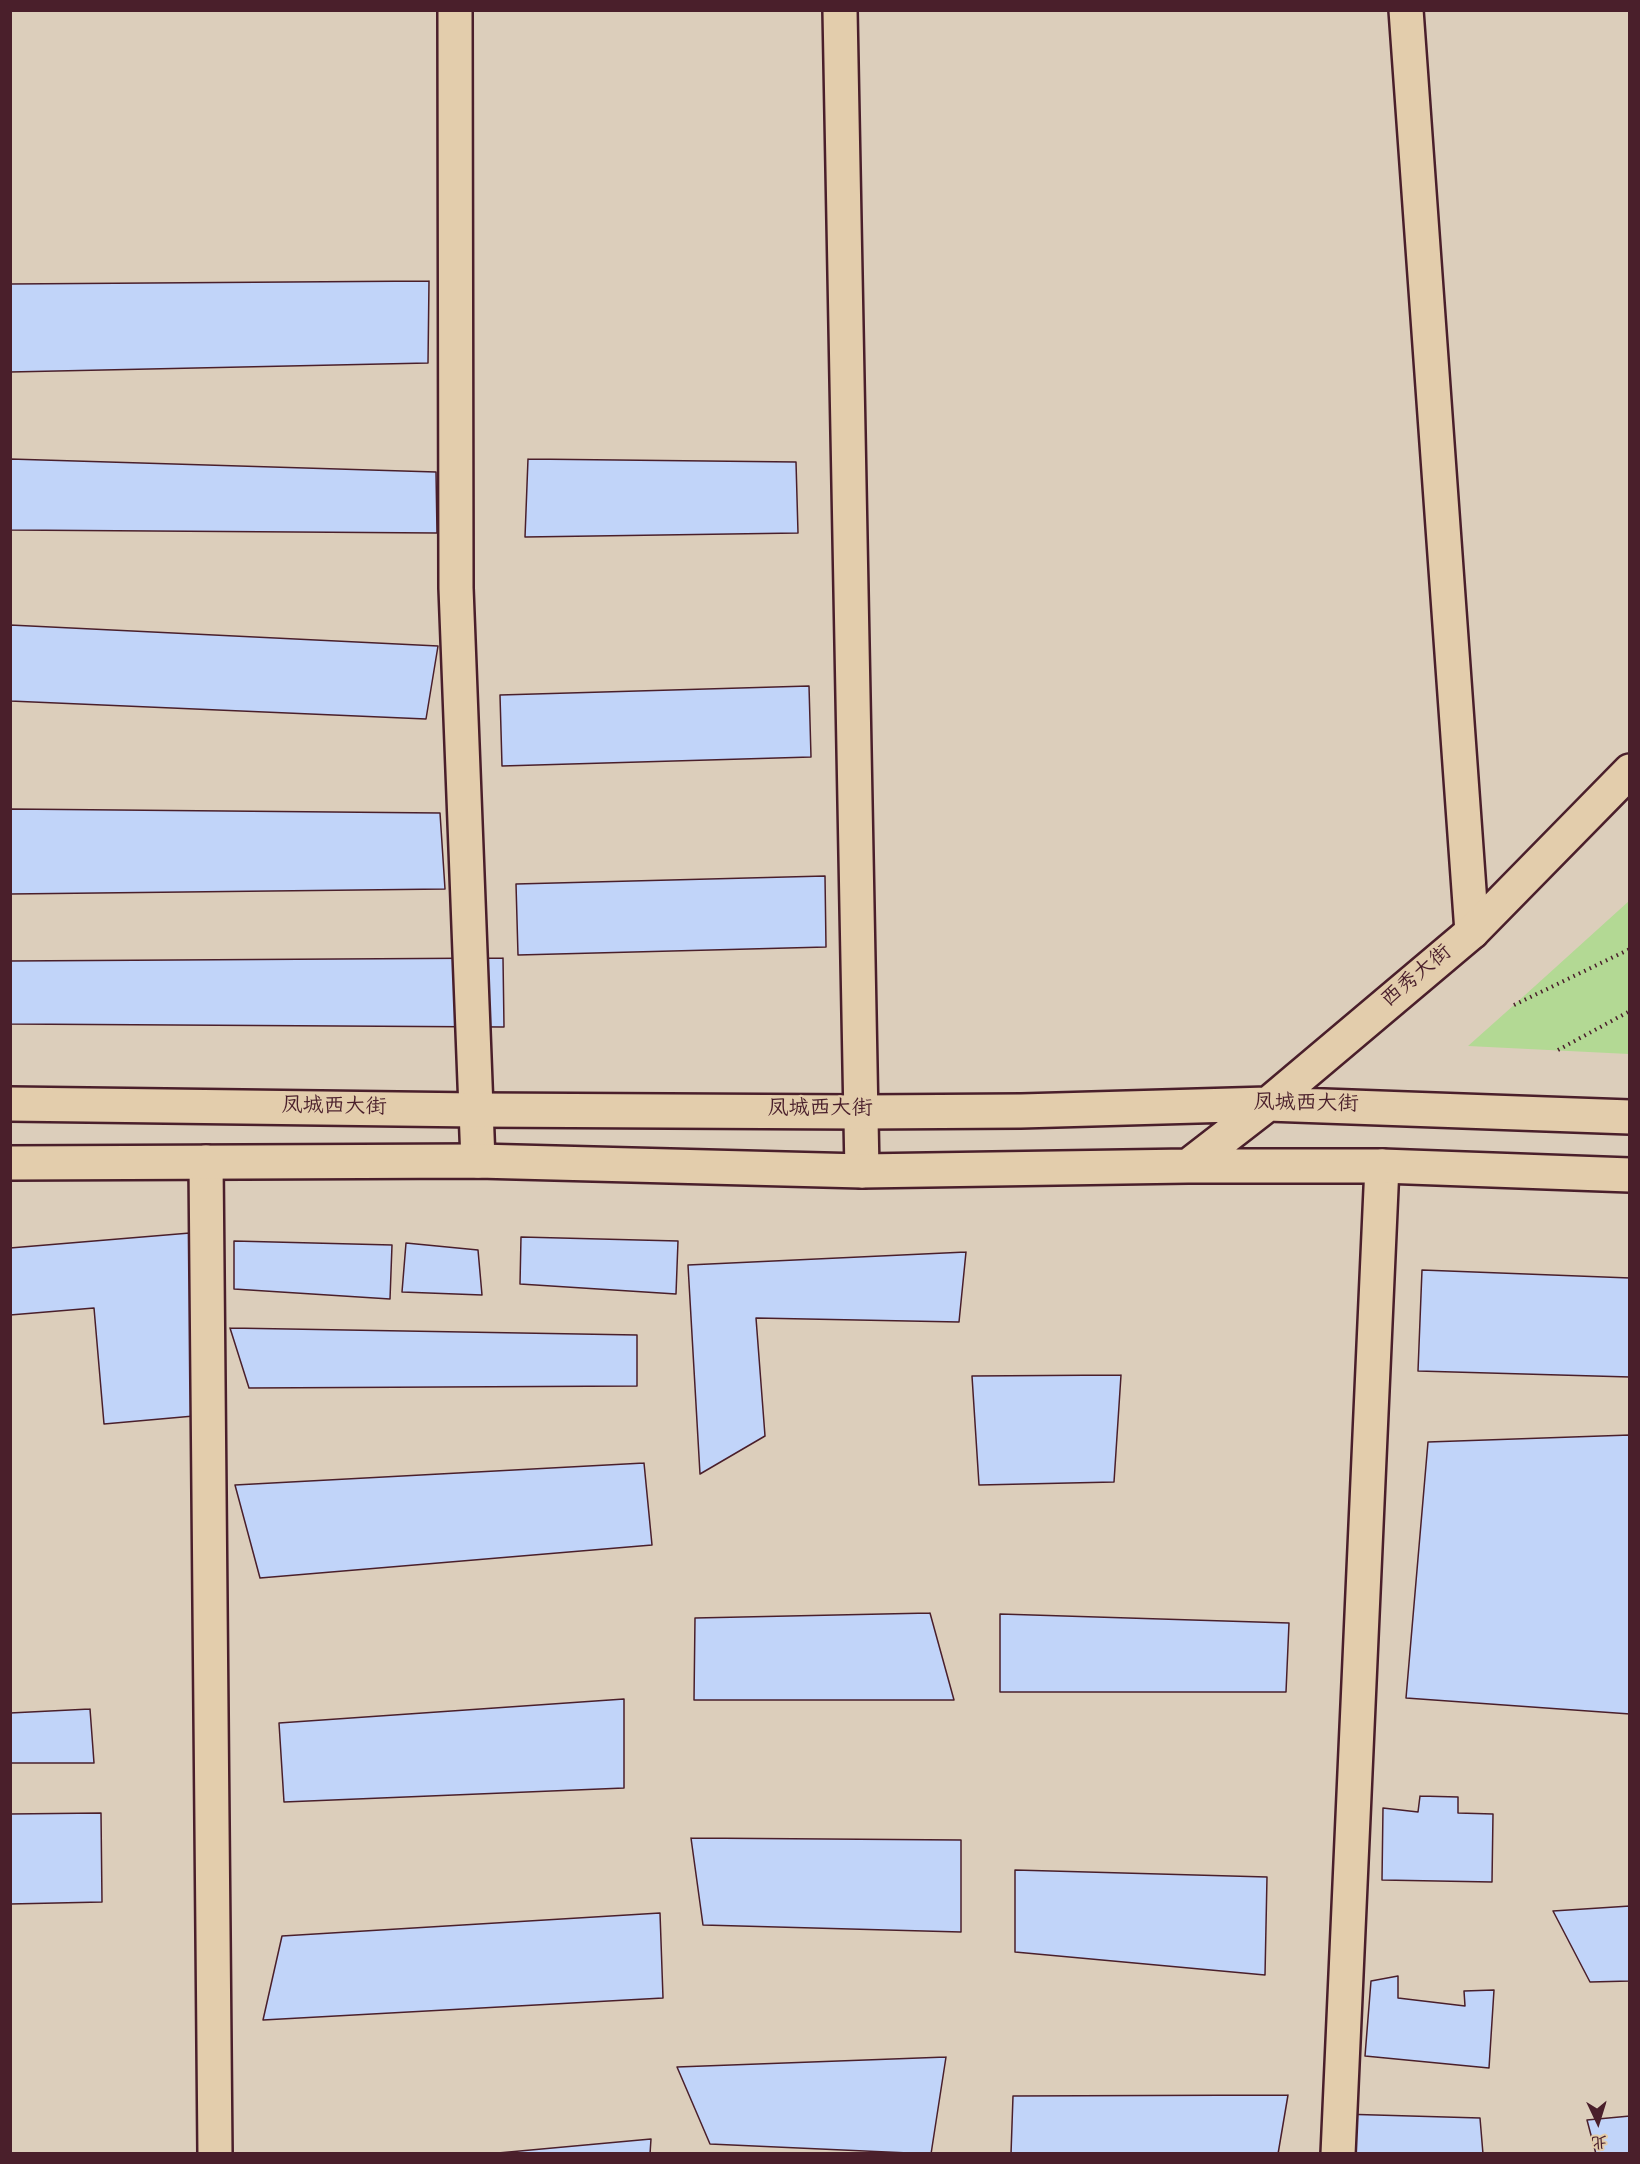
<!DOCTYPE html>
<meta charset="utf-8">
<style>
body{margin:0}
#map{position:relative;width:1640px;height:2164px;overflow:hidden;background:#dccebb;font-family:Dekko,"LXGW WenKai TC",sans-serif}
canvas{display:block}
.frame{position:absolute;inset:0;border:12px solid #4a1f2b;pointer-events:none}
.north{position:absolute;left:1568px;top:2092px;width:60px;height:60px;-webkit-text-stroke:4px #e3cdac;paint-order:stroke;rotate:176deg;font-size:16px;font-weight:700;line-height:24px;text-align:center;color:#4a1f2b}
.north::after{content:'';display:block;margin:auto;width:21px;height:27px;background:#4a1f2b;clip-path:polygon(50% 0,100% 100%,50% 72%,0 100%)}
</style>
<div id="map">
<canvas width="1640" height="2164"></canvas>
<div class="frame"></div>
<div class="north">北</div>
</div>
<script>
const ctx = document.querySelector('canvas').getContext('2d');
ctx.lineJoin = 'round';
function fill(path, color) {
  ctx.fillStyle = color;
  ctx.fill(path, 'evenodd');
}
function poly(rows) {
  const path = new Path2D();
  for (const r of rows) {
    path.moveTo(r[0], r[1]);
    for (let i = 2; i < r.length; i += 2) path.lineTo(r[i], r[i + 1]);
  }
  return path;
}
function stroke(path, color, width, dash) {
  ctx.strokeStyle = color;
  ctx.lineWidth = width;
  ctx.lineCap = dash ? 'butt' : 'round';
  ctx.setLineDash(dash || []);
  ctx.stroke(path);
}
function write(font, color, halo, rows, align = 'center') {
  ctx.font = font + ' Dekko,"LXGW WenKai TC",sans-serif';
  ctx.lineWidth = 4.5;
  ctx.setLineDash([]);
  ctx.textBaseline = 'middle';
  ctx.strokeStyle = halo;
  ctx.fillStyle = color;
  for (const [text, x, y, turn = 0] of rows) {
    ctx.save();
    ctx.translate(x, y);
    ctx.rotate((+turn || 0) * Math.PI / 180);
    ctx.textAlign = isNaN(turn) ? turn : align;
    if (halo) ctx.strokeText(text, 0, 0);
    ctx.fillText(text, 0, 0);
    ctx.restore();
  }
}
const green = poly([
 [1629,901,1629,1054,1468,1046,1514,1005]
]);
const building = poly([
 [429,281,428,363,10,372,10,284,429,281],
 [10,459,436,472,437,533,10,530,10,459],
 [528,459,796,462,798,533,525,537,528,459],
 [10,625,438,646,426,719,10,701,10,625],
 [809,686,811,757,502,766,500,695,809,686],
 [10,809,440,813,445,889,10,894,10,809],
 [825,876,826,947,518,955,516,884,825,876],
 [503,958,504,1027,10,1024,10,961,503,958],
 [190,1233,205,1415,104,1424,94,1308,10,1315,10,1248,190,1233],
 [521,1237,678,1241,676,1294,520,1284,521,1237],
 [234,1241,392,1245,390,1299,234,1289,234,1241],
 [406,1243,478,1250,482,1295,402,1292,406,1243],
 [966,1252,959,1322,756,1318,765,1436,700,1474,688,1265,966,1252],
 [1422,1270,1630,1278,1630,1377,1418,1371,1422,1270],
 [230,1328,637,1335,637,1386,249,1388,230,1328],
 [1121,1375,1114,1482,979,1485,972,1376,1121,1375],
 [1630,1435,1630,1714,1406,1698,1428,1442,1630,1435],
 [644,1463,652,1545,260,1578,235,1485,644,1463],
 [930,1613,954,1700,694,1700,695,1618,930,1613],
 [1000,1614,1289,1623,1286,1692,1000,1692,1000,1614],
 [624,1699,624,1788,284,1802,279,1723,624,1699],
 [90,1709,94,1763,10,1763,10,1713,90,1709],
 [1420,1796,1458,1797,1458,1813,1493,1814,1492,1882,1382,1880,1383,1808,1418,1812,1420,1796],
 [101,1813,102,1902,10,1904,10,1814,101,1813],
 [691,1838,961,1840,961,1932,703,1925,691,1838],
 [1015,1870,1267,1877,1265,1975,1015,1952,1015,1870],
 [1630,1906,1630,1981,1590,1982,1553,1911,1630,1906],
 [660,1913,663,1998,263,2020,282,1936,660,1913],
 [1398,1976,1398,1998,1465,2006,1464,1991,1494,1990,1489,2068,1365,2056,1371,1981,1398,1976],
 [946,2057,931,2154,710,2144,677,2067,946,2057],
 [1288,2095,1278,2154,1011,2154,1013,2096,1288,2095],
 [1341,2114,1480,2118,1483,2154,1355,2154,1341,2114],
 [1630,2116,1630,2154,1596,2154,1587,2120,1630,2116],
 [651,2139,650,2154,487,2154,651,2139]
]);
const path = poly([
 [1514,1005,1630,949],
 [1558,1050,1630,1011]
]);
const street = poly([
 [455,10,456,588,478,1161],
 [840,10,862,1171],
 [1406,10,1472,932],
 [206,1162,215,2154],
 [1338,2154,1382,1166]
]);
const secondary = poly([
 [10,1104,476,1110,861,1112,1021,1111,1268,1104,1630,1117],
 [10,1163,478,1161,862,1171,1188,1166,1382,1166,1630,1175],
 [1188,1166,1268,1104,1472,932,1630,771]
]);
const streetNames = [
 ["西秀大街",1418,978,-40],
 ["凤城西大街",1306,1106,1],
 ["凤城西大街",334,1109,1],
 ["凤城西大街",820,1111]
];
fill(green, '#b3d994');
fill(building, '#c1d4f9');
stroke(building, '#4a1f2b', 1.5);
stroke(street, '#4a1f2b', 38);
stroke(secondary, '#4a1f2b', 38);
stroke(path, '#4a1f2b', 4, [1.5, 4.5]);
stroke(street, '#e3cdac', 33);
stroke(secondary, '#e3cdac', 33);
write('21px', '#4a1f2b', '#e3cdac', streetNames);
</script>
